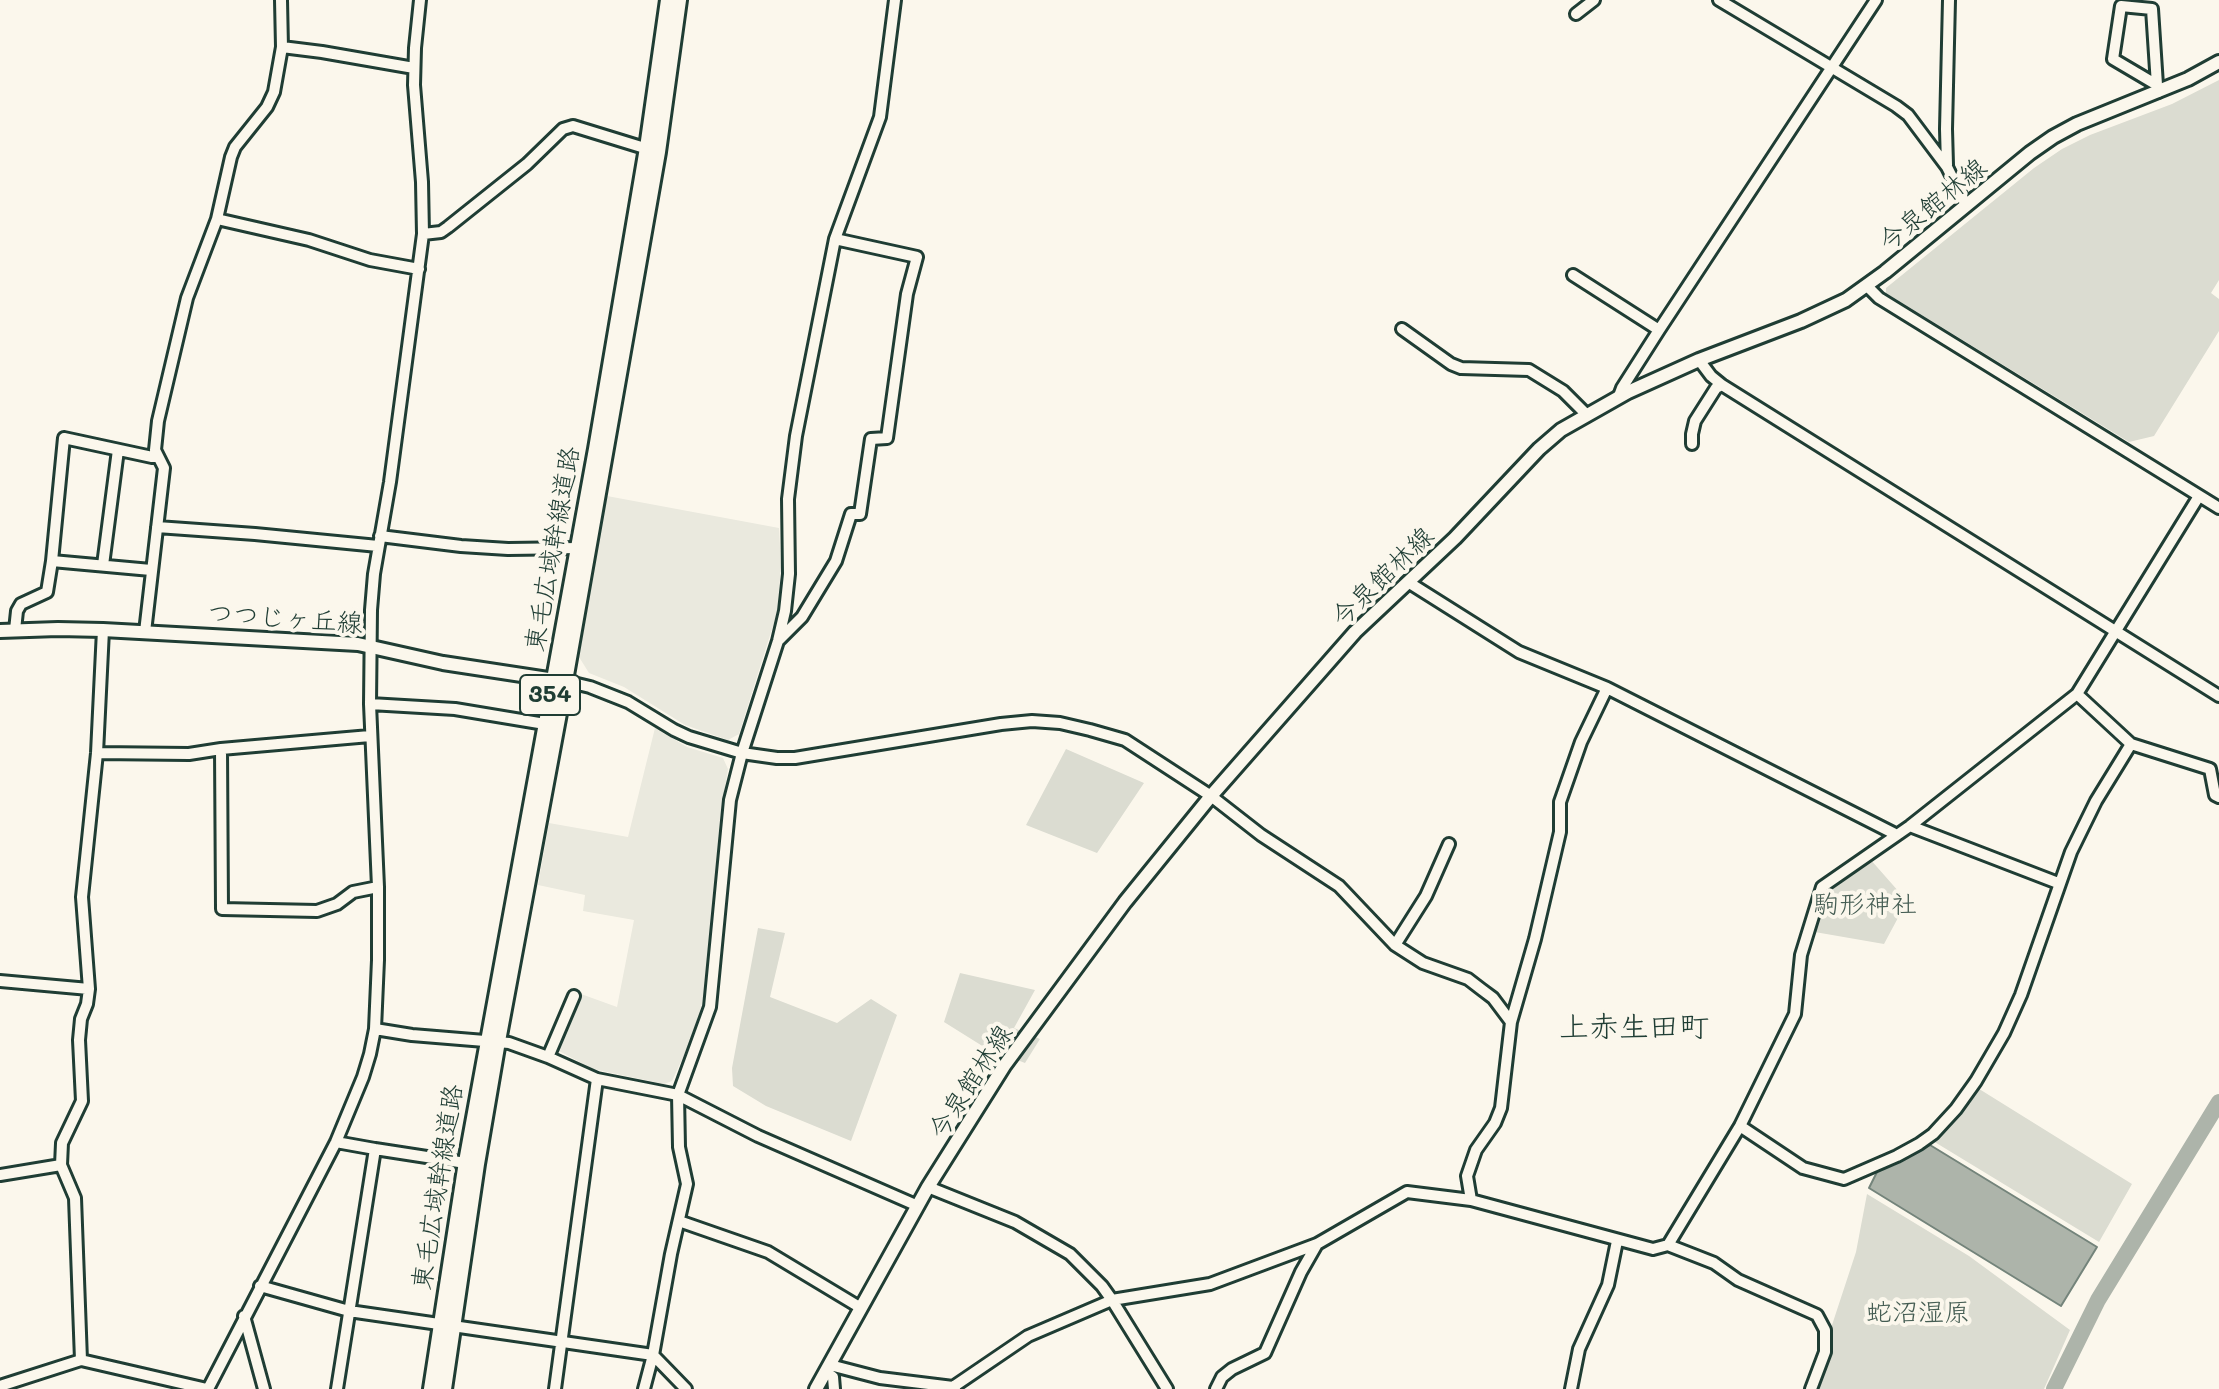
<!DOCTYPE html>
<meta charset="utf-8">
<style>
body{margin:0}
canvas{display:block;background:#fbf7ec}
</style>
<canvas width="2219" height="1389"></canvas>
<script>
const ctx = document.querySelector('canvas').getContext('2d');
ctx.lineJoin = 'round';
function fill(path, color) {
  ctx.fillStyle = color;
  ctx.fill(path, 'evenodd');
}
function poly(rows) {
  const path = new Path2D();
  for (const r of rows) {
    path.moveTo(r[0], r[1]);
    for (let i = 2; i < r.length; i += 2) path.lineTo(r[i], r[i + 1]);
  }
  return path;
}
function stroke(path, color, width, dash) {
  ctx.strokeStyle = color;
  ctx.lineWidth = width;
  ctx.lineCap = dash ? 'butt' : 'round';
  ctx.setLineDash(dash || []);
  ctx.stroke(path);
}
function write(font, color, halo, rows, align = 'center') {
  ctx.font = font + ' Mali,"Klee One",sans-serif';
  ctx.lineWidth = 8;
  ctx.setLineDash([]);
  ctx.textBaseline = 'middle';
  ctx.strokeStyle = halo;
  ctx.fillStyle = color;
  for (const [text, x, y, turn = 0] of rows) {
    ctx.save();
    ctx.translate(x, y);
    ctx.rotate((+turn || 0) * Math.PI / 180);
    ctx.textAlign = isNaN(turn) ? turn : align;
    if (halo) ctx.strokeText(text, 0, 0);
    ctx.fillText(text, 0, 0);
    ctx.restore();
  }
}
const built = poly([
 [607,496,779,528,781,567,777,613,739,734,728,740,685,725,624,687,589,673,579,657],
 [655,728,687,747,723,758,728,769,720,818,708,967,702,1004,690,1042,672,1081,664,1084,593,1069,557,1050,581,994,617,1007,634,920,583,911,585,895,538,885,549,823,628,837]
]);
const green = poly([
 [2219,80,2219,280,2211,293,2219,299,2219,331,2154,436,2129,442,1886,293,1886,288,2034,168,2062,149,2090,135,2172,104],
 [1066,749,1144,783,1097,853,1026,825],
 [1870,859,1907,901,1884,944,1809,931,1827,890],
 [758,928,785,933,770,997,837,1023,871,999,897,1015,851,1141,766,1106,733,1086,732,1068],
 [960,973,1035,990,1014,1028,1040,1039,1025,1063,984,1047,944,1022],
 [1976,1087,2132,1184,2099,1242,1933,1141,1949,1127],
 [1867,1194,1969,1256,2070,1330,2044,1389,1811,1389,1856,1252]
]);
const water = poly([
 [1930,1145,2097,1247,2061,1306,1869,1188,1878,1170,1930,1145]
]);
const river = poly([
 [2054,1389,2098,1300,2219,1102]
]);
const minor = poly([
 [1719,0,1896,106,1908,115,1947,167,1966,205],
 [1576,14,1594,0],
 [282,47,322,52,414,68],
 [2157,85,2152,9,2121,6,2113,59,2157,85,2158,92],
 [1947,165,1946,129,1949,0],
 [217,219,309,240,370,260,419,269],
 [423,234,441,232,448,227,527,164,563,129,573,126,651,150],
 [1573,275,1659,330],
 [1867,286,1879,298,2219,508],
 [1402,329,1451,364,1461,368,1529,370,1563,391,1586,414],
 [1699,360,1711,376,1722,385,2219,696],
 [1619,396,1622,388,1659,330,1876,0],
 [1692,444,1692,434,1695,421,1716,388,1722,385],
 [157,527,255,534,378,546],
 [380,536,461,546,508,549,578,548],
 [52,561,151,570],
 [103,565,118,450],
 [1408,582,1519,652,1607,688,1897,835],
 [15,630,17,611,21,604,47,592,52,561,64,438,152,457,157,457],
 [145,632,164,468,155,450,158,421,187,298,217,219,231,157,235,147,267,107,274,92,282,47,281,0],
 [779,640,802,617,836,561,851,514,860,514,871,439,887,438,907,294,917,257,835,239],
 [565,681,590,687,628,702,674,730,689,737,742,753,777,758,795,758,1001,724,1032,721,1060,723,1090,730,1125,740,1211,796,1261,835,1339,886,1395,945,1423,963,1468,979,1481,989,1493,998,1511,1022],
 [2077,694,2131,744,2210,769,2215,795,2219,797],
 [370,704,455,709,545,724],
 [221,749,222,909,317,911,337,904,353,892,378,887],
 [97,753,189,754,221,749,370,736],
 [1910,826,2058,883],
 [1395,945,1426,896,1449,844],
 [0,981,89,989],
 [375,1029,412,1035,509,1043,548,1057,597,1079,678,1095,758,1136,918,1206],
 [548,1057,574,996],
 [1740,1126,1803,1168,1844,1179,1897,1156,1919,1144,1933,1134,1956,1109,1976,1081,2004,1033,2021,995,2071,852,2096,801,2131,744],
 [336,1142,375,1149,337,1389],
 [375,1149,472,1164],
 [0,1175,61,1165],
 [928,1187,1015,1222,1070,1254,1102,1286,1112,1300,1167,1389],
 [1471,1200,1467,1176,1476,1150,1495,1123,1501,1108,1511,1022,1535,939,1560,832,1560,802,1581,742,1607,688],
 [679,1221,768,1252,861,1308],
 [1668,1245,1714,1263,1738,1280,1817,1315,1825,1330,1825,1352,1811,1389],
 [260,1286,349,1311,653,1355,686,1389],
 [244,1316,264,1389],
 [81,1360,75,1198,61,1165,62,1143,82,1101,79,1040,81,1019,87,1004,89,989,82,897,97,753,103,630],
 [830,1365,880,1378,953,1387,955,1389],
 [826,1372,833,1377,834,1389],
 [0,1386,81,1360,207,1389],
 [953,1387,1028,1336,1112,1300,1210,1284,1317,1244,1407,1192,1471,1200,1653,1249,1668,1245,1740,1126,1795,1014,1801,955,1822,887,1910,826,2077,694,2199,496],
 [208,1389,336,1142,363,1077,370,1054,375,1029,378,960,378,887,370,704,371,610,374,574,390,482,423,234,422,182,414,85,415,48,420,0],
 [555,1389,597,1079],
 [644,1389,653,1355,671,1254,687,1184,679,1147,678,1095,710,1007,730,800,742,753,778,641,785,611,789,574,788,499,796,436,835,239,880,117,895,0],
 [1216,1389,1222,1377,1232,1369,1265,1353,1301,1272,1317,1244],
 [1571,1389,1579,1349,1608,1285,1617,1241]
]);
const major = poly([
 [0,631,58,629,103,630,358,644,443,663,561,681],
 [816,1389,928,1187,1004,1066,1125,902,1211,796,1355,632,1455,538,1539,449,1561,430,1628,392,1699,360,1801,321,1846,300,1885,272,2030,153,2053,137,2077,124,2188,79,2219,62]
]);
const highway = poly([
 [431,1389,466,1162,596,449,647,148,668,0],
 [444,1389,477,1164,498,1041,565,681,658,152,679,0]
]);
const shields = [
 [550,695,60]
];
const shieldNames = [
 ["354",550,695]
];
const streetNames = [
 ["今泉館林線",1933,205,-39],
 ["東毛広域幹線道路",553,549,-80],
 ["今泉館林線",1383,577,-44],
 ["つつじヶ丘線",285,619,4],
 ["今泉館林線",971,1082,-57],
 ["東毛広域幹線道路",438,1187,-81]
];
const parkNames = [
 ["駒形神社",1865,905],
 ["蛇沼湿原",1918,1313]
];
const quarterNames = [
 ["上赤生田町",1634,1028]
];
fill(built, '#eae9de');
fill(green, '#dbdcd1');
fill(water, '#adb4aa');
stroke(water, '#74847b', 2);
stroke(river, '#adb4aa', 16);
stroke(minor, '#1f3d34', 16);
stroke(major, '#1f3d34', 18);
stroke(highway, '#1f3d34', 20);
stroke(minor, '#fbf7ec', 10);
stroke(major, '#fbf7ec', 12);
stroke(highway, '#fbf7ec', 14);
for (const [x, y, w] of shields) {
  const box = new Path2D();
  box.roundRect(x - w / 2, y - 20, w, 40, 6);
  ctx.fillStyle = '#fbf7ec';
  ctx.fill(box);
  stroke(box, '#1f3d34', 2);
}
write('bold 24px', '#1f3d34', null, shieldNames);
write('26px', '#1f3d34', '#fbf7ec', streetNames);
write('26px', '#455d53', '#fbf7ec', parkNames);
write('30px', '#1f3d34', '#fbf7ec', quarterNames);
</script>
